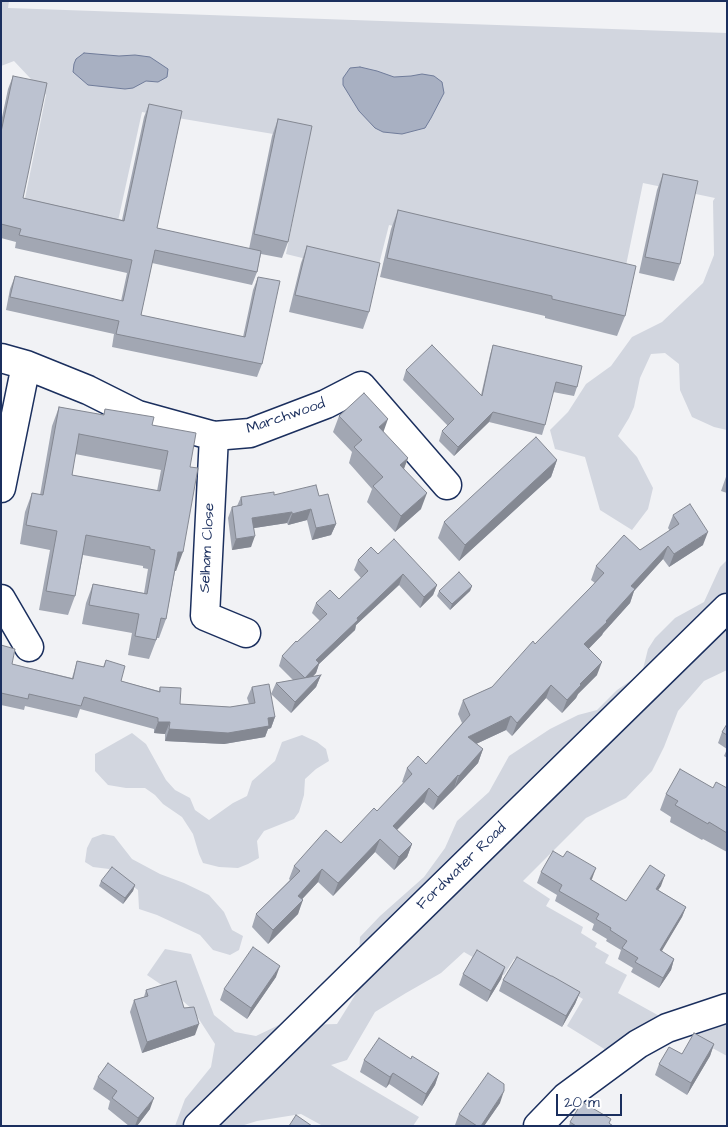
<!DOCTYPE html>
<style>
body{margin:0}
#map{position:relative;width:728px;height:1127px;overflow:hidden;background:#f1f2f5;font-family:"Architects Daughter",sans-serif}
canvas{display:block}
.frame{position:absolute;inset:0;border:2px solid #1b2f5e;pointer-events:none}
.scale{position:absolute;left:556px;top:1094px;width:66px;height:22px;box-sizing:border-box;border:2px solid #1b2f5e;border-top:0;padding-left:6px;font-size:15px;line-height:18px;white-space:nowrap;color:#1b2f5e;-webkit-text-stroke:4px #fff;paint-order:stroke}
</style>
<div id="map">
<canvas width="728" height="1127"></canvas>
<div class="frame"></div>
<div class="scale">20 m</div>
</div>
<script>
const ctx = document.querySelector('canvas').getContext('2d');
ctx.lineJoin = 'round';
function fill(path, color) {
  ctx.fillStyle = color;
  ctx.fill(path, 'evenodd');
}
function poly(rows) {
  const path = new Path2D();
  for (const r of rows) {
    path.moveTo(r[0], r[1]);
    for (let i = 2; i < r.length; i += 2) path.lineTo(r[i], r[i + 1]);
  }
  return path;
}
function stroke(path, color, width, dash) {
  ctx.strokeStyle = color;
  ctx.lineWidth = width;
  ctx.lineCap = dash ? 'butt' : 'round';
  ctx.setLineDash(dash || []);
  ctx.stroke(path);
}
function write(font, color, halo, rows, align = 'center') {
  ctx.font = font + ' "Architects Daughter",sans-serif';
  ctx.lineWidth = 4.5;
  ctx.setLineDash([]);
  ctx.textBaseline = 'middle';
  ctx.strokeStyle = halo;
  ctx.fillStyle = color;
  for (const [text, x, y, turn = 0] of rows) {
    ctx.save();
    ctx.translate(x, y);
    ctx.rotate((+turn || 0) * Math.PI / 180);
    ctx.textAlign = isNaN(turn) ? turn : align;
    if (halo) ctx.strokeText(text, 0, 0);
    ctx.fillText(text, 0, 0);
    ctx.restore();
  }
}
const green = poly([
 [1,1,9,1,8,8,727,33,727,430,714,427,692,417,680,390,679,364,665,353,651,354,640,378,634,407,629,418,618,436,637,457,653,488,648,509,632,530,600,510,585,457,555,449,550,430,568,412,586,384,611,366,632,337,662,322,703,283,714,255,713,201,715,198,643,183,623,280,389,225,376,276,286,254,309,140,142,112,116,230,23,208,46,95,14,61,1,66],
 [727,560,727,670,704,681,678,711,664,747,652,771,626,798,586,818,523,881,550,899,546,906,583,927,581,933,597,943,595,947,609,955,605,963,627,975,618,993,663,1018,606,1050,567,1026,583,999,514,959,504,975,464,952,441,973,406,993,375,1012,347,1060,331,1065,419,1117,413,1126,323,1126,301,1114,257,1121,241,1126,175,1126,185,1099,211,1067,215,1044,193,1010,175,994,147,975,165,949,191,954,214,1015,235,1032,256,1036,281,1024,301,1025,337,1024,357,992,360,937,380,916,424,877,445,848,457,821,489,792,509,756,550,729,578,715,597,710,617,690,642,673,648,649,655,638,675,618,704,602,720,567],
 [132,733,146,744,166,780,175,790,190,798,195,810,209,820,233,803,247,796,252,781,275,761,282,742,302,735,317,742,326,749,329,761,316,769,305,779,304,795,299,812,294,819,264,831,257,841,259,858,248,864,238,868,219,867,203,863,199,854,193,834,182,817,163,804,155,795,145,788,126,788,108,785,95,771,95,754],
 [103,834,114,836,132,859,160,874,184,883,209,895,224,912,232,930,243,936,239,950,230,955,213,950,200,935,157,915,139,909,138,890,109,869,93,867,85,862,87,848,92,838],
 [727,1020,727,1056,683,1032]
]);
const water = poly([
 [84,53,119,56,135,55,150,57,168,69,167,77,158,82,146,81,133,88,125,89,88,85,73,72,74,64,76,59,84,53],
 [360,67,377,71,394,77,411,76,422,74,434,76,442,82,444,93,431,118,425,128,402,134,383,132,375,128,359,111,343,85,343,78,350,68,360,67]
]);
const minor = poly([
 [1,358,26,365,88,390,138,415,214,436,250,433,326,404,361,386,447,485],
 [214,436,205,616,246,633],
 [1,488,26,365],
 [1,599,29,647],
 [198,1126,727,608],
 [538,1126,566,1097,638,1044,667,1028,727,1008]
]);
const wall = poly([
 [13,76,23,198,122,220,144,117,149,104,157,228,249,249,272,136,278,119,288,242,282,258,261,254,257,272,252,285,152,263,141,315,243,337,253,290,258,277,262,364,257,377,112,347,114,334,6,310,10,289,15,276,121,301,127,273,15,248,16,242,1,238,1,122,8,89],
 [663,174,680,264,674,281,639,273,657,190],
 [398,210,625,316,617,336,545,318,545,316,380,277,391,229],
 [307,246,369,312,363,329,289,312,301,263],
 [493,345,577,387,574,396,553,392,545,425,542,435,489,422,454,456,439,441,442,431,448,426,403,380,406,370,481,395,490,355],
 [59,407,103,415,105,409,152,425,190,467,176,571,175,571,166,619,159,638,157,638,149,659,128,655,132,633,82,624,86,603,93,584,144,593,148,569,143,568,143,566,83,555,75,596,68,615,39,610,50,550,20,544,25,512,32,493,40,495,52,426],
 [75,454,161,470,157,491,72,475],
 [339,416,408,458,404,468,421,509,395,532,367,502,372,489,349,463,352,452,333,432],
 [557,460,551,477,459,561,438,538,444,522],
 [727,474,727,493,721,491],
 [274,495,319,496,336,524,331,535,312,540,307,520,288,525,287,523,254,528,251,547,232,550,228,518,232,507,237,506,241,497],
 [673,515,703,545,669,567,663,559,634,591,630,603,603,633,602,635,589,648,597,675,578,694,576,698,562,713,546,698,512,736,506,730,476,744,483,749,478,763,454,789,433,810,424,802,397,830,412,844,407,857,394,870,375,852,333,896,318,882,302,899,298,914,268,944,252,927,256,914,290,880,289,879,294,866,341,843,377,811,404,783,402,782,407,768,426,764,462,723,458,714,463,700,492,687,535,644,595,583,591,580,596,566,640,550,670,531,668,528],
 [378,554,437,585,433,595,420,608,399,585,356,625,355,630,319,664,316,673,312,677,321,675,316,687,291,713,271,694,276,683,293,680,279,666,282,656,320,621,312,613,316,603,339,599,361,578,354,570,358,560],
 [472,586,470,591,450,610,437,596,439,591],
 [1,645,12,664,72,678,77,661,103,667,106,660,121,681,159,691,160,687,180,704,230,707,249,704,247,698,252,687,275,717,271,728,268,729,265,737,224,744,165,741,165,734,154,733,154,729,80,709,77,718,25,706,24,710,1,705],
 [727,724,727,749,718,743,722,732],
 [727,749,727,758,724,756],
 [713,788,727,788,727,852,703,839,702,840,670,822,671,817,660,810,666,794],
 [541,872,591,880,626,901,661,886,658,890,686,907,682,917,661,951,674,959,671,970,659,988,631,972,633,968,618,959,621,950,606,941,607,939,592,930,594,924,555,901,557,895,537,883],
 [101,881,135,885,133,891,123,904,99,886],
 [505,967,501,979,487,1002,459,985,463,974],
 [276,977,247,1019,220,1000,224,989],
 [503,980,580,992,575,1004,562,1027,499,991],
 [146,990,184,1008,195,1035,142,1053,130,1012,134,1000,144,997],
 [714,1044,710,1056,687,1095,655,1075,659,1064,682,1054],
 [411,1059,439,1073,435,1085,422,1106,389,1084,386,1088,360,1072,364,1060],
 [98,1077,150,1109,137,1126,129,1126,108,1109,110,1101,93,1089],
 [500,1103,484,1126,455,1125,459,1114],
 [570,1122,610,1124,613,1126,569,1126]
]);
const shadedWall = poly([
 [493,412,489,422,454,456,458,447],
 [388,419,382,436,379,427],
 [408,458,402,474,400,465],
 [557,460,551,477,459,561,465,545],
 [427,493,421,509,395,532,401,516],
 [311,509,307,520,288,525,292,514],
 [292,512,287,523,248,529,252,518],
 [336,524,331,535,312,540,316,528],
 [708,532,703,545,669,567,674,554],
 [255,536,251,547,232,550,236,539],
 [668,546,663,559,634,591,630,603,603,633,602,635,580,658,584,644,606,621,631,586],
 [178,552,183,552,176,571,171,571],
 [403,574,399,585,356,625,355,630,319,664,316,673,302,688,305,678,316,660,357,618],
 [437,585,433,595,420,608,424,597],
 [472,586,470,591,450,610,452,604],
 [602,662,597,675,578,694,576,698,562,713,567,700,580,684],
 [321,675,316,687,291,713,295,702],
 [551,685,546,698,512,736,517,723],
 [511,716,506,730,463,750,468,737],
 [275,717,271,728,268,729,265,737,224,744,165,741,169,729],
 [158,722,170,722,165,734,154,733],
 [483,749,478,763,454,789,459,776],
 [458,775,454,789,433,810,438,797],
 [429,788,424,802,388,839,393,826],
 [380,839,375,852,333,896,338,883],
 [412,844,407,857,394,870,399,857],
 [596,868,592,879,586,889,590,879],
 [322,869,318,882,293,909,298,896],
 [665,875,661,886,652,899,656,889],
 [135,885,133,891,123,904,125,898],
 [303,900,298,914,268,944,273,930],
 [686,907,682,917,656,961,660,950],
 [674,959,671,970,659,988,663,978],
 [280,966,276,977,247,1019,251,1008],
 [505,967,501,979,487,1002,491,991],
 [580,992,575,1004,562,1027,566,1016],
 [199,1024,195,1035,142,1053,147,1042],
 [714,1044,710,1056,687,1095,691,1083],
 [393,1073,389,1084,386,1088,390,1077],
 [439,1073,435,1085,422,1106,426,1094],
 [504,1091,500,1103,484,1126,481,1126],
 [154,1098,150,1109,137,1126,135,1126,138,1118]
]);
const building = poly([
 [13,76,47,83,23,198,124,221,149,104,182,111,157,228,261,251,257,272,155,250,141,315,245,337,258,277,280,281,262,364,116,334,119,321,10,297,15,276,123,301,132,260,19,235,21,229,1,224,1,132,13,76],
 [278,119,312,126,288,242,254,234,278,119],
 [663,174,698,181,680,264,645,257,663,174],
 [398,210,636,266,625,316,552,299,552,296,387,258,398,210],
 [307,246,380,263,369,312,295,295,307,246],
 [432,345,482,396,493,345,582,366,577,387,556,382,545,425,493,412,458,447,442,431,454,419,406,370,432,345],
 [364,393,388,419,379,427,408,458,400,465,427,493,401,516,373,486,383,477,354,447,362,440,339,416,364,393],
 [59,407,104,415,105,409,154,417,152,425,196,433,190,467,198,468,183,552,178,552,166,619,161,618,156,640,135,636,139,614,89,605,93,584,147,594,155,550,150,549,150,547,86,535,75,596,46,591,57,531,26,525,32,493,43,495,59,407],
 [79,434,168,451,160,491,72,475,79,434],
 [536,437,557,460,465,545,444,522,536,437],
 [316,485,319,496,328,494,336,524,316,528,311,509,292,514,292,512,252,518,255,536,236,539,232,507,242,505,241,497,274,492,274,495,316,485],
 [690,504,708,532,674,554,668,546,631,586,635,589,606,621,607,622,584,644,602,662,580,684,581,685,567,700,551,685,517,723,511,716,468,737,483,749,459,776,458,775,438,797,429,788,393,826,412,844,399,857,380,839,338,883,322,869,298,896,303,900,273,930,256,914,300,871,294,866,326,830,341,843,374,808,377,811,412,774,407,768,418,756,426,764,470,715,463,700,492,687,533,641,535,644,591,587,604,573,596,566,624,535,640,550,679,524,673,515,690,504],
 [394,539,437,585,424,597,403,574,357,618,358,620,316,660,319,663,305,678,282,656,296,641,297,642,327,614,316,603,330,590,339,599,368,571,358,560,371,547,378,554,394,539],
 [459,572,472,586,452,604,439,591,459,572],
 [1,645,15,649,12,664,73,679,77,661,104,667,106,660,125,666,121,681,160,692,160,687,181,688,180,704,230,707,255,703,252,687,269,684,275,717,268,718,269,726,228,733,169,729,170,722,158,722,158,718,84,697,81,706,29,694,28,699,1,693,1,645],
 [321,675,295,702,276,683,321,675],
 [727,724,727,735,722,732,727,724],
 [680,769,713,788,716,782,727,788,727,833,709,822,708,824,675,805,678,801,666,794,680,769],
 [553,851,563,857,567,851,596,868,590,879,626,901,650,865,665,875,656,889,686,907,660,950,674,959,663,978,635,962,638,958,622,948,627,941,610,930,611,928,596,919,599,914,559,891,562,885,541,872,553,851],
 [112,867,135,885,125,898,101,881,112,867],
 [253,947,280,966,251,1008,224,989,253,947],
 [477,950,505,967,491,991,463,974,477,950],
 [517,957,551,976,552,976,580,992,566,1016,503,980,517,957],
 [176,981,184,1008,194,1007,199,1024,147,1042,134,1000,148,996,146,990,176,981],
 [694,1033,714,1044,691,1083,659,1064,669,1047,682,1054,694,1033],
 [379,1038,411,1059,412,1056,439,1073,426,1094,393,1073,390,1077,364,1060,379,1038],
 [108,1063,154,1098,138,1118,112,1098,117,1091,98,1077,108,1063],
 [488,1073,504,1084,504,1091,481,1126,477,1126,459,1114,488,1073],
 [582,1102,611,1119,609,1123,613,1126,576,1126,570,1122,582,1102],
 [296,1115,312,1126,289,1126,296,1115]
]);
const streetNames = [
 ["Marchwood",286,417,-19],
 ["Selham Close",208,548,-87],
 ["Fordwater Road",462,867,-44]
];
fill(green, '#d2d6df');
fill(water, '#a8b0c2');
stroke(water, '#707c9a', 1);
stroke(minor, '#1b2f5e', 31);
stroke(minor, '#fff', 28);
fill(wall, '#a2a7b3');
fill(shadedWall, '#848892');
fill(building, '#bcc2d0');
stroke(building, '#848892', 1);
write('15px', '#1b2f5e', '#fff', streetNames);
</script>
